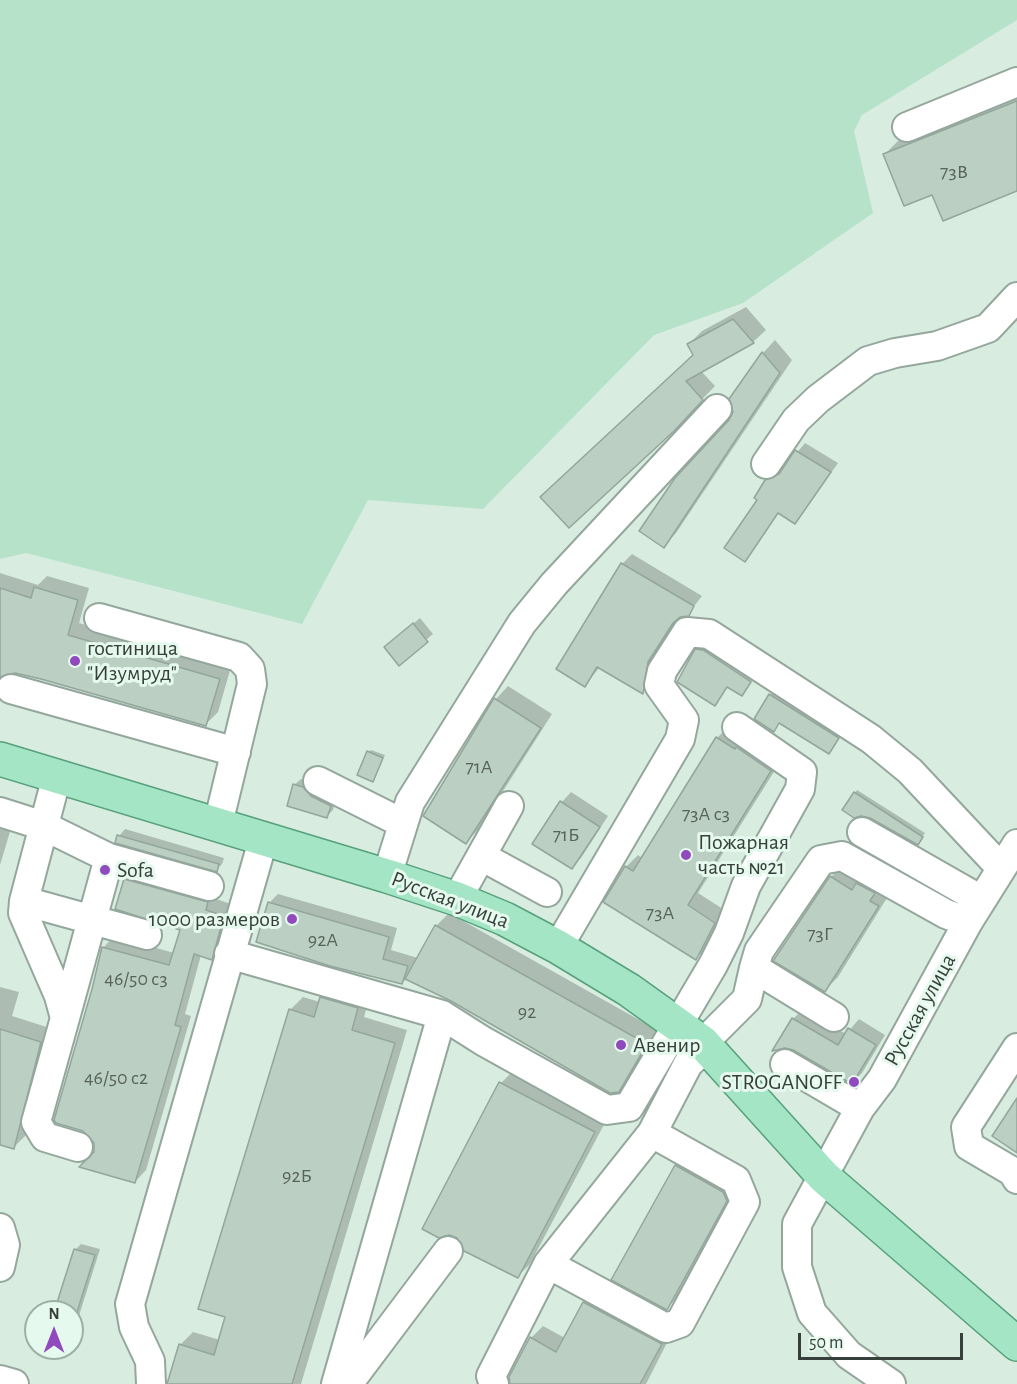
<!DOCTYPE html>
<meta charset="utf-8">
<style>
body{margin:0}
#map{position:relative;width:1017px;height:1384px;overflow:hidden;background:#d8ece0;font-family:"Alegreya Sans",sans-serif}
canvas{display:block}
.north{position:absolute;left:24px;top:1300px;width:60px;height:60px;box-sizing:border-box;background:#e5f9ee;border:2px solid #9fafa6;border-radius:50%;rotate:0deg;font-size:16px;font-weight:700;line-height:24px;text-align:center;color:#373f3a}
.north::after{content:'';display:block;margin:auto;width:21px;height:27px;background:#914abd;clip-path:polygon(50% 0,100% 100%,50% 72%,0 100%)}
.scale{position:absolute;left:798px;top:1333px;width:165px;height:27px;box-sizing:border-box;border:3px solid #373f3a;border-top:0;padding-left:8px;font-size:18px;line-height:21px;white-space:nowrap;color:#373f3a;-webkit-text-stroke:4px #e5f9ee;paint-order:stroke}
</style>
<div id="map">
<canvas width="1017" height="1384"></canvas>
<div class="north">N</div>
<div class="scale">50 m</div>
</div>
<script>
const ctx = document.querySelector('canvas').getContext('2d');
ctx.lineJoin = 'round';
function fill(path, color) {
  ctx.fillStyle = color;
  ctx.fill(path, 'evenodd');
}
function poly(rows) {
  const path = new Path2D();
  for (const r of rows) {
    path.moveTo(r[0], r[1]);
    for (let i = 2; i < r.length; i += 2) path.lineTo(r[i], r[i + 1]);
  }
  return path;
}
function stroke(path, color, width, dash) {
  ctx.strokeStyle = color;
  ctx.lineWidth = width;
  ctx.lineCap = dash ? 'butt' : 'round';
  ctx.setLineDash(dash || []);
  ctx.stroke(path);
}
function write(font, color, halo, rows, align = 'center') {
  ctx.font = font + ' "Alegreya Sans",sans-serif';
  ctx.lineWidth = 6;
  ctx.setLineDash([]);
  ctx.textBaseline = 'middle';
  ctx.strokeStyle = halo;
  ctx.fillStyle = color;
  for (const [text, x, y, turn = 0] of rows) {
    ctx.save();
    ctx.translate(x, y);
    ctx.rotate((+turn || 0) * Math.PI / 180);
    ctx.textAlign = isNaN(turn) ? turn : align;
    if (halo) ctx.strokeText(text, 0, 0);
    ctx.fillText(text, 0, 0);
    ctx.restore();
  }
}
const green = poly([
 [0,0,1017,0,1017,20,862,115,854,131,873,213,743,303,654,335,483,509,368,500,302,624,26,553,0,559]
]);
const shadow = poly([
 [1017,94,1017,190,933,193,885,154,898,141],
 [746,307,766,330,753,342,701,371,715,386,686,416,569,526,695,355,689,344,702,331],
 [775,340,792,360,676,533,664,546,735,412,731,399,763,353],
 [805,443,838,463,803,513,795,522,779,512,744,560,766,481,785,467],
 [632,554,702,596,688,614,680,616,657,651,652,682,642,692,600,667,585,685,622,564],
 [0,573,38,585,47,576,89,588,79,623,231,667,218,712,206,724,16,672,0,677],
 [420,618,433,634,399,663,392,641],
 [703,644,756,676,742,694,728,686,714,704,678,681],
 [508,686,552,714,479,829,466,842,496,699],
 [775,690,843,733,829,752,781,722,773,730,770,695],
 [729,726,782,759,698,893,726,911,708,947,696,958,606,902,626,867,638,855,642,858,717,738],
 [371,750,385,755,373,780,369,752],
 [301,779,310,781,336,799,333,810,327,816,294,785],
 [857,790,925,833,920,840,855,793],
 [571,792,608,816,581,858,571,867,535,843,562,802],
 [0,822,12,825,0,865],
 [125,829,224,858,222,864,216,870,119,836],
 [844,864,890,893,838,977,825,990,831,877],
 [136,869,218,891,216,899,234,905,222,947,211,958,201,955,185,1014,191,1016,146,1170,135,1182,95,1153,94,990,103,948,114,936,174,953,182,929,125,880],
 [278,894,397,928,391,950,418,958,436,926,449,913,659,1031,631,1077,618,1090,452,1000,407,978,402,983,269,903],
 [335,985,370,995,364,1017,407,1030,301,1384,168,1384,180,1345,193,1332,220,1340,290,1010,303,997,320,1002],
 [0,987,19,992,12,1016,53,1029,27,1134,14,1147,0,1143],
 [803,1009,846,1034,859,1019,885,1035,862,1073,852,1083,793,1019],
 [514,1070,607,1119,530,1264,517,1277,501,1083],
 [689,1153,739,1187,680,1295,667,1308,676,1166],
 [81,1244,100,1249,72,1338,72,1312,56,1312,75,1250],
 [596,1291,673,1331,646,1384,513,1384,531,1338,543,1326,565,1338,584,1303]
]);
const building = poly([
 [1017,101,1017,191,943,221,932,195,904,206,883,154,1017,101],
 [733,319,754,343,686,381,703,400,674,431,569,528,540,497,693,355,687,344,733,319],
 [762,352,780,373,664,548,639,531,675,478,729,420,733,412,729,399,762,352],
 [795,450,831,472,795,524,778,513,745,562,724,548,757,500,754,498,765,480,779,474,795,450],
 [621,563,694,606,689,616,680,617,673,623,648,662,643,694,597,667,585,687,556,669,621,563],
 [34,587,78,600,68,635,220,679,206,726,41,679,15,673,0,677,0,588,31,598,34,587],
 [413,623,428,642,399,666,384,647,413,623],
 [695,649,703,650,751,682,742,696,727,687,715,706,677,682,695,649],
 [769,694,839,738,829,754,779,723,774,732,754,719,769,694],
 [494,698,541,728,466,844,423,816,494,698],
 [716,737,735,749,736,747,771,771,688,905,715,923,696,960,603,902,625,866,633,871,716,737],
 [367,751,383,758,373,782,357,775,367,751],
 [293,784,303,787,311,796,331,806,327,818,287,806,293,784],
 [854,792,923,837,918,845,870,818,861,816,854,818,842,810,854,792],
 [560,801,600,827,572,869,532,844,560,801],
 [117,835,219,864,217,872,115,843,117,835],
 [830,876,852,890,856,883,875,893,870,901,879,906,825,992,773,961,830,876],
 [124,879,208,902,206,910,224,916,212,960,194,954,175,1025,181,1027,135,1183,79,1167,94,1152,94,1143,83,1131,56,1123,54,1120,92,989,102,947,169,965,180,930,115,909,124,879],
 [268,902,389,937,383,959,408,966,402,984,330,966,256,942,268,902],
 [435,925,647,1044,619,1092,610,1093,451,1001,405,979,435,925],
 [320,997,358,1008,352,1030,395,1043,292,1384,167,1384,179,1344,214,1355,225,1317,198,1309,289,1009,314,1017,320,997],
 [792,1018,838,1045,848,1028,876,1045,852,1084,793,1050,785,1048,772,1051,792,1018],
 [0,1029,41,1042,14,1149,0,1145,0,1029],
 [499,1082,595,1132,518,1278,464,1251,457,1238,449,1235,439,1238,422,1229,499,1082],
 [1017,1098,1017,1153,992,1136,1017,1098],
 [675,1165,723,1192,727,1201,667,1310,611,1280,675,1165],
 [74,1249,95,1255,77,1312,54,1312,74,1249],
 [583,1302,662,1344,640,1384,510,1384,509,1377,530,1337,556,1352,583,1302]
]);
const minor = poly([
 [907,127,1017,82],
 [766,464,796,420,818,399,868,361,895,353,937,346,988,328,1017,297],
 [99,618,239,657,250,669,252,684,218,824],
 [11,689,236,752],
 [57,776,24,901,23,913,59,996,65,1018,36,1122,45,1137,78,1147],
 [318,781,402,823],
 [0,812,44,826,109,858,209,886],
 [862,832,981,900],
 [481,856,547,892],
 [387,876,410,802,522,623,554,584,717,409],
 [457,899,509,806],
 [24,901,147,935],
 [558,947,680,739,684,720,659,685,662,671,687,632,709,634,871,739,910,771,1001,868],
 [229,954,442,1015,483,1041,607,1110,629,1107,713,965,729,933,746,886,800,789,802,772,737,727],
 [754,968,759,951,821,860,842,856,946,914,968,922],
 [65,1018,109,858],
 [703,1043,747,999,754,968,834,1017],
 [1017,1048,966,1127,969,1146,1013,1172,1017,1179],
 [785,1064,860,1108],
 [0,1228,5,1245,0,1267],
 [548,1264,666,1328,680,1323,745,1202,736,1180,652,1133],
 [0,1380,14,1384],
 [151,1384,150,1361,134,1327,130,1304,264,837],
 [336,1384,442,1015],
 [348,1384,448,1251],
 [494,1384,491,1376,548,1264,652,1133,688,1064,707,1046],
 [891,1384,849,1355,812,1313,797,1267,797,1224,860,1108,882,1079,968,922,1017,844]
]);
const major = poly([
 [0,759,387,876,457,899,505,919,558,947,629,990,703,1043,824,1177,1017,1344]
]);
const markers = [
 [75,661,6,"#914abd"],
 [686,855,6,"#914abd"],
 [105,870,6,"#914abd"],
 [292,919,6,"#914abd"],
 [621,1045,6,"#914abd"],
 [854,1082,6,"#914abd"]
];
const numberNames = [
 ["73В",954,172],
 ["71А",479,767],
 ["73А с3",706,814],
 ["71Б",566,835],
 ["73А",660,913],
 ["73Г",820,934],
 ["92А",323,940],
 ["46/50 с3",136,979],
 ["92",527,1012],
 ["46/50 с2",116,1078],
 ["92Б",297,1176]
];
const poiNames = [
 ["гостиница",87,648],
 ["\"Изумруд\"",87,673],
 ["Пожарная",698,842],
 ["часть №21",698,867],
 ["Sofa",117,870],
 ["1000 размеров",280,919,"right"],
 ["Авенир",633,1045],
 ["STROGANOFF",842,1082,"right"]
];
const streetNames = [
 ["Русская улица",450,900,21],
 ["Русская улица",920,1010,-61]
];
fill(green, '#b6e2c9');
fill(shadow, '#0003');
fill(building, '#bbcfc3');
stroke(building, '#94a69c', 1.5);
stroke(minor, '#94a79c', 32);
stroke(major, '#57a07c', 36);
stroke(minor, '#fff', 28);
stroke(major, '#a4e5c5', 33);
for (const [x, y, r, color] of markers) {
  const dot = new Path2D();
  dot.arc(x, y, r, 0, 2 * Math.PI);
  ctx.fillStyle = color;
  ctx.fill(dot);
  stroke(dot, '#e5f9ee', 2);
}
write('20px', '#58635c', null, numberNames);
write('22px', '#373f3a', '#e5f9ee', poiNames, 'left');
write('22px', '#373f3a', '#e5f9ee', streetNames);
</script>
